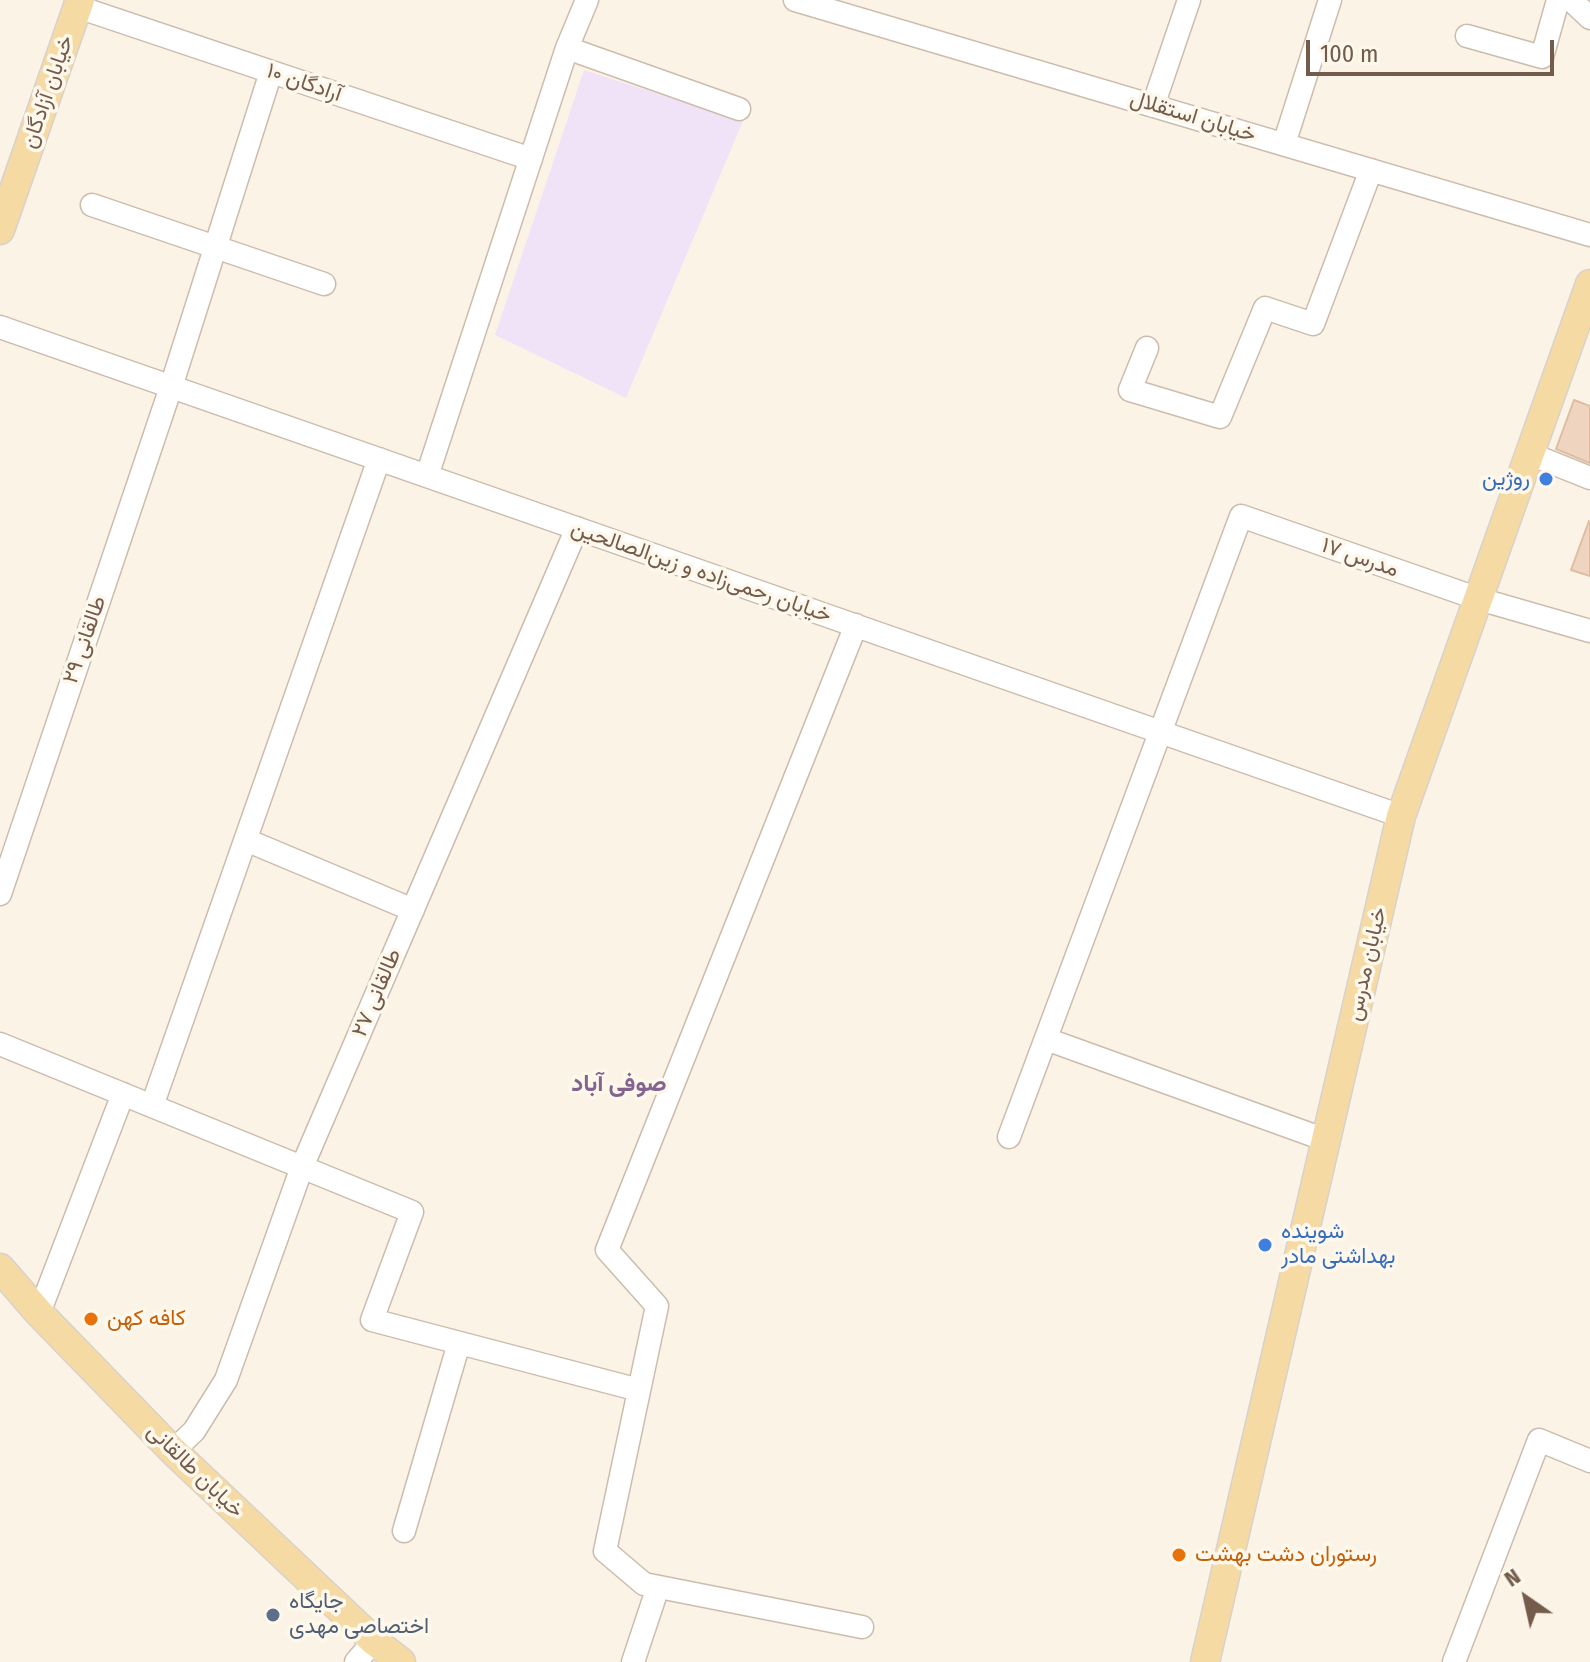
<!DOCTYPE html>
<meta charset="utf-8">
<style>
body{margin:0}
#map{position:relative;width:1590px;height:1662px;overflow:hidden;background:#fbf4e6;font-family:"Fira Sans Condensed",sans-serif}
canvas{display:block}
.north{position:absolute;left:1486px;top:1558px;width:80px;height:80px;-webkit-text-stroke:6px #fef8ec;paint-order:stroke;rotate:326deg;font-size:22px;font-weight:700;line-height:32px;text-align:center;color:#735c4c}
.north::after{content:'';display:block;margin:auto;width:28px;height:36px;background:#735c4c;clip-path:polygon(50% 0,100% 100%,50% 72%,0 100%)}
.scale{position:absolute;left:1306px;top:40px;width:248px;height:36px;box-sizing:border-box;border:4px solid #735c4c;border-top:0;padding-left:10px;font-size:24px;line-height:28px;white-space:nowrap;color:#735c4c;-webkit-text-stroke:6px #fef8ec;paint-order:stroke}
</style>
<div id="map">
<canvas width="1590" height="1662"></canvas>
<div class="north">N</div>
<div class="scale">100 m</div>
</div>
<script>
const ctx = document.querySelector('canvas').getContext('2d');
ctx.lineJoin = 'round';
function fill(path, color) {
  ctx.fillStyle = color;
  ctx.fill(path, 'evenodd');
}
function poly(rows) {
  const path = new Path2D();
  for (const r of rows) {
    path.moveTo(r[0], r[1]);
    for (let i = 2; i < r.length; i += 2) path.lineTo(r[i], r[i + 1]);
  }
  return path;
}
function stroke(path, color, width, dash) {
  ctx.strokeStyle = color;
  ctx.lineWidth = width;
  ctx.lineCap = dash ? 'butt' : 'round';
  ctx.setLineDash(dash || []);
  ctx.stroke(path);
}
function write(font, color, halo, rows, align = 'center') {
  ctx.font = font + ' "Fira Sans Condensed",Vazirmatn,sans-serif';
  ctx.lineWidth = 7;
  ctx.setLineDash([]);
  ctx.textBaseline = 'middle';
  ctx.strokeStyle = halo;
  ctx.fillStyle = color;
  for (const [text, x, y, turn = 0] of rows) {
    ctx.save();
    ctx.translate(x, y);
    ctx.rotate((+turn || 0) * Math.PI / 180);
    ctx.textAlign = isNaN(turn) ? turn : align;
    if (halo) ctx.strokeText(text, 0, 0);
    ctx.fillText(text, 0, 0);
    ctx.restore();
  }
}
const education = poly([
 [584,70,743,121,626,398,495,335]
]);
const building = poly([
 [1574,400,1590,406,1590,463,1556,449,1574,400],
 [1589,521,1590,522,1590,576,1571,570,1589,521]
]);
const minor = poly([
 [795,0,1590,235],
 [1571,0,1590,18],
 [78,7,531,159],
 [1467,36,1542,57,1558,0],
 [567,48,739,109],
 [1153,106,1189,0],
 [1284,144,1330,0],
 [92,205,324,284],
 [0,327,1401,816],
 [1147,348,1130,390,1220,417,1265,308,1313,324,1371,170],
 [1530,454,1590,478],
 [427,476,567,48,587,0],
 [856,625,607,1250,657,1306,605,1551,644,1584,862,1627],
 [246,840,413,910],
 [0,894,171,387,271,72],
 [1046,1039,1326,1140],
 [0,1044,412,1212,372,1320,639,1390],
 [152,1106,379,459],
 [1009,1137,1241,516,1479,599,1590,631],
 [39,1313,123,1094],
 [173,1451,194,1431,226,1380,302,1167,577,528],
 [404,1531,459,1343],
 [356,1662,374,1641],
 [633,1662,658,1587],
 [1454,1662,1539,1440,1590,1461]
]);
const major = poly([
 [0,230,80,0],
 [0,1268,39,1313,173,1451,374,1641,401,1662],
 [1205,1662,1401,816,1590,284]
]);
const markers = [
 [1546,479,8,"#3f7fe0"],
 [1265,1245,8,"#3f7fe0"],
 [91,1319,8,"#e8710a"],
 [1179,1555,8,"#e8710a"],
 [273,1615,8,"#5c6f8a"]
];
const streetNames = [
 ["آرادگان ۱۰",304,83,19],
 ["خیابان آزادگان",48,92,-71],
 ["خیابان استقلال",1193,117,17],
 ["مدرس ۱۷",1360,558,19],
 ["خیابان رحمی‌زاده و زین‌الصالحین",701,572,19],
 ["طالقانی ۲۹",85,640,-71],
 ["خیابان مدرس",1367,964,-77],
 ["طالقانی ۲۷",377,993,-67],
 ["خیابان طالقانی",195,1471,44]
];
const shopNames = [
 ["روژین",1530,479],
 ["شوینده",1281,1232,"left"],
 ["بهداشتی مادر",1281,1257,"left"]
];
const foodNames = [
 ["کافه کهن",107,1319],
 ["رستوران دشت بهشت",1195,1555]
];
const serviceNames = [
 ["جایگاه",289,1602],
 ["اختصاصی مهدی",289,1627]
];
const neighbourhoodNames = [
 ["صوفی آباد",619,1084]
];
fill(education, '#f1e3f7');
fill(building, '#efd5c0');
stroke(building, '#e0bda1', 2);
stroke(minor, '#ccbcad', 25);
stroke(major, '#d8d1cd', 31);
stroke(minor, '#fff', 22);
stroke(major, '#f5dba3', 28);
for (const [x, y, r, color] of markers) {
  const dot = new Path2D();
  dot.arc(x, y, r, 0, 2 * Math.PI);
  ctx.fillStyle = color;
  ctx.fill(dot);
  stroke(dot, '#fef8ec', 3);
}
write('22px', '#735c4c', '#fef8ec', streetNames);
write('22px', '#366cbe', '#fef8ec', shopNames, 'right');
write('22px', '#c56008', '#fef8ec', foodNames, 'left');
write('22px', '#4e5e75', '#fef8ec', serviceNames, 'left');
write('bold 24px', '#83648f', '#fef8ec', neighbourhoodNames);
</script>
